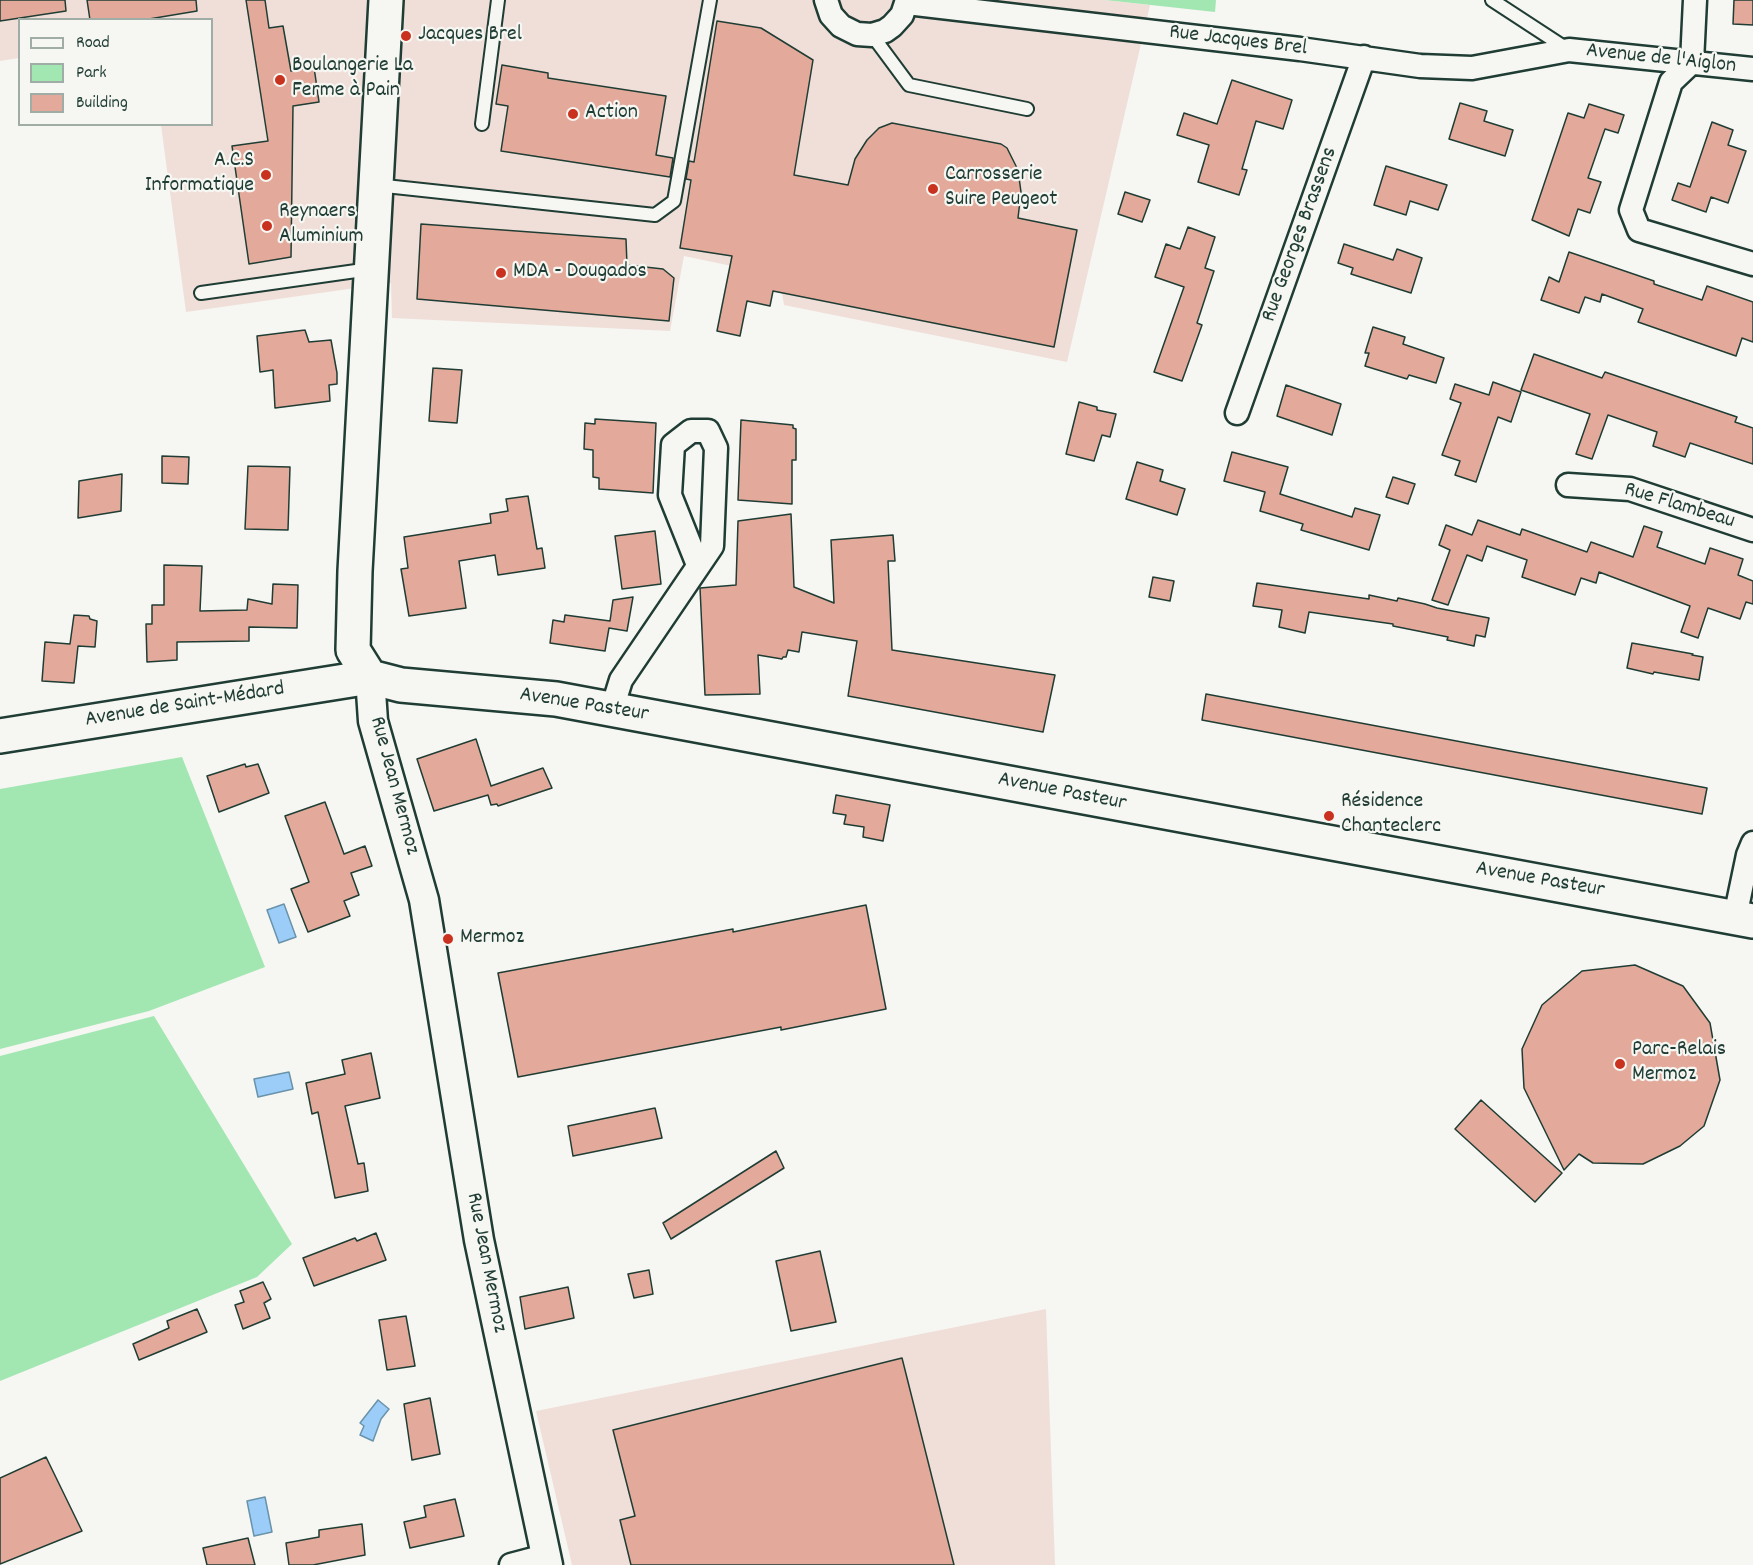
<!DOCTYPE html>
<meta charset="utf-8">
<style>
body{margin:0}
#map{position:relative;width:1753px;height:1565px;overflow:hidden;background:#f6f6f2;font-family:Dekko,sans-serif}
canvas{display:block}
.legend{position:absolute;left:18px;top:18px;width:195px;height:108px;box-sizing:border-box;background:#f6f6f2;border:2px solid #a0aca6;margin:0;padding:8px 10px;list-style:none;font-size:18px;color:#1f3d34}
.legend li{display:flex;align-items:center;gap:12px;height:30px}
.legend b{width:30px;border:2px solid #a0aca6}
</style>
<div id="map">
<canvas width="1753" height="1565"></canvas>
<ul class="legend">
<li><b style="height:8px;background:#f6f6f2"></b>Road</li>
<li><b style="height:16px;background:#a2e7b2"></b>Park</li>
<li><b style="height:16px;background:#e3aa9b"></b>Building</li>
</ul>
</div>
<script>
const ctx = document.querySelector('canvas').getContext('2d');
ctx.lineJoin = 'round';
function fill(path, color) {
  ctx.fillStyle = color;
  ctx.fill(path, 'evenodd');
}
function poly(rows) {
  const path = new Path2D();
  for (const r of rows) {
    path.moveTo(r[0], r[1]);
    for (let i = 2; i < r.length; i += 2) path.lineTo(r[i], r[i + 1]);
  }
  return path;
}
function stroke(path, color, width, dash) {
  ctx.strokeStyle = color;
  ctx.lineWidth = width;
  ctx.lineCap = dash ? 'butt' : 'round';
  ctx.setLineDash(dash || []);
  ctx.stroke(path);
}
function write(font, color, halo, rows, align = 'center') {
  ctx.font = font + ' Dekko,sans-serif';
  ctx.lineWidth = 4.5;
  ctx.setLineDash([]);
  ctx.textBaseline = 'middle';
  ctx.strokeStyle = halo;
  ctx.fillStyle = color;
  for (const [text, x, y, turn = 0] of rows) {
    ctx.save();
    ctx.translate(x, y);
    ctx.rotate((+turn || 0) * Math.PI / 180);
    ctx.textAlign = isNaN(turn) ? turn : align;
    if (halo) ctx.strokeText(text, 0, 0);
    ctx.fillText(text, 0, 0);
    ctx.restore();
  }
}
const built = poly([
 [0,0,1105,0,1150,5,1067,362,784,305,779,276,684,256,670,331,392,318,391,283,186,312,161,125,212,124,212,20,20,20,19,58,0,61],
 [1046,1309,1055,1565,572,1565,536,1411]
]);
const green = poly([
 [1105,0,1216,0,1215,12],
 [182,757,265,967,149,1011,0,1049,0,789],
 [154,1016,292,1244,257,1277,0,1381,0,1056]
]);
const water = poly([
 [284,904,296,937,279,943,267,910,284,904],
 [289,1072,293,1089,258,1097,254,1079,289,1072],
 [378,1400,389,1409,381,1419,373,1441,360,1435,364,1426,360,1423,378,1400],
 [265,1497,272,1532,254,1536,247,1501,265,1497]
]);
const building = poly([
 [0,0,65,0,66,11,0,21,0,0],
 [87,0,196,0,197,11,143,20,90,20,87,0],
 [246,0,265,0,269,28,283,26,291,71,314,67,319,102,293,106,291,257,249,264,232,146,268,141,246,0],
 [1734,0,1753,0,1753,25,1733,24,1734,0],
 [717,21,761,28,813,60,794,175,848,185,855,159,867,140,879,128,892,123,1001,144,1007,148,1018,170,1021,192,1018,218,1077,230,1054,347,773,291,770,306,747,301,740,336,717,331,732,256,680,248,691,180,686,179,689,161,694,162,717,21],
 [502,65,548,73,548,78,666,96,656,155,673,158,670,177,501,151,508,106,496,104,502,65],
 [1232,80,1292,100,1283,129,1256,121,1242,169,1247,170,1239,195,1198,182,1209,145,1177,135,1184,113,1217,124,1232,80],
 [1460,103,1487,111,1484,121,1513,130,1505,156,1449,139,1460,103],
 [1589,104,1624,115,1618,133,1605,129,1588,178,1601,182,1590,213,1578,209,1569,236,1532,220,1568,113,1584,118,1589,104],
 [1712,122,1733,130,1728,145,1746,151,1728,203,1711,197,1706,212,1672,200,1678,183,1690,187,1712,122],
 [1386,166,1447,185,1438,210,1410,201,1406,215,1374,205,1386,166],
 [1125,192,1150,200,1142,222,1118,214,1125,192],
 [421,224,626,239,627,265,663,269,674,278,669,321,417,299,421,224],
 [1188,227,1215,237,1205,268,1214,271,1197,323,1202,325,1182,381,1154,372,1184,287,1155,277,1166,244,1180,249,1188,227],
 [1344,244,1393,260,1397,249,1422,258,1411,293,1351,274,1353,268,1338,263,1344,244],
 [1569,252,1654,281,1654,284,1702,300,1707,286,1753,302,1753,342,1742,338,1736,356,1638,322,1643,309,1602,294,1600,302,1585,297,1579,313,1541,300,1549,277,1559,282,1569,252],
 [1373,327,1405,337,1403,344,1444,358,1436,383,1409,375,1407,379,1365,366,1369,353,1365,353,1373,327],
 [305,330,309,342,331,340,337,373,337,384,329,385,330,401,275,408,273,370,260,372,257,336,305,330],
 [1534,354,1602,378,1605,372,1737,417,1735,422,1753,428,1753,464,1690,443,1685,457,1653,446,1657,432,1608,415,1592,459,1576,454,1590,414,1521,390,1534,354],
 [433,368,462,370,457,423,429,421,433,368],
 [1493,382,1521,392,1511,422,1498,417,1476,482,1455,475,1460,461,1442,455,1461,403,1450,399,1455,384,1489,395,1493,382],
 [1286,385,1341,404,1332,435,1277,416,1286,385],
 [1079,402,1097,407,1097,410,1116,414,1110,437,1102,435,1094,461,1066,454,1079,402],
 [595,419,656,423,653,493,599,489,599,478,593,477,593,450,584,449,585,423,595,424,595,419],
 [741,420,793,425,793,428,796,429,796,460,792,460,792,504,738,500,741,420],
 [1232,452,1288,467,1280,494,1352,517,1355,508,1380,515,1369,550,1301,530,1303,524,1260,511,1265,492,1224,481,1232,452],
 [162,456,189,457,188,484,162,483,162,456],
 [1137,462,1163,470,1160,481,1185,489,1177,515,1126,499,1137,462],
 [248,466,290,467,288,530,245,529,248,466],
 [122,474,121,511,78,518,79,481,122,474],
 [1393,477,1415,484,1408,504,1386,497,1393,477],
 [528,496,537,549,542,548,545,568,498,575,495,555,459,561,466,608,409,616,401,569,408,568,404,537,491,523,490,514,508,511,506,499,528,496],
 [791,514,794,587,834,603,831,540,893,535,895,561,888,561,892,650,1055,675,1043,732,848,696,857,641,802,632,799,652,788,650,786,657,783,657,782,659,758,655,760,694,705,695,700,588,736,585,738,521,791,514],
 [1478,520,1520,535,1522,529,1587,552,1591,542,1633,557,1644,526,1662,532,1657,547,1705,564,1710,548,1743,559,1738,575,1753,581,1753,604,1746,602,1740,619,1708,608,1698,638,1681,632,1690,606,1599,572,1596,583,1581,578,1575,595,1522,577,1527,560,1487,546,1482,561,1467,555,1448,605,1432,600,1450,550,1439,545,1446,525,1472,535,1478,520],
 [655,531,661,584,622,589,615,536,655,531],
 [164,565,202,566,200,611,247,610,248,599,272,604,273,584,298,585,297,628,249,627,249,641,177,642,177,660,147,662,146,624,152,624,152,605,164,605,164,565],
 [1153,577,1174,581,1170,601,1149,597,1153,577],
 [1257,583,1369,599,1369,595,1397,601,1398,598,1425,604,1437,608,1489,618,1485,637,1476,635,1474,646,1447,640,1448,637,1393,626,1393,624,1309,612,1305,633,1279,627,1282,610,1253,606,1257,583],
 [633,597,627,631,609,628,605,651,550,643,553,620,564,622,565,615,610,621,613,600,633,597],
 [74,615,89,616,90,619,97,621,95,647,78,646,74,683,42,681,45,642,70,644,74,615],
 [1632,643,1693,654,1692,655,1703,657,1699,680,1654,672,1653,674,1627,668,1632,643],
 [1206,694,1707,788,1702,814,1202,720,1206,694],
 [476,739,491,786,543,768,552,788,498,806,497,804,491,805,488,795,434,811,417,759,476,739],
 [245,764,246,767,258,764,269,793,219,812,207,776,245,764],
 [836,795,890,805,883,841,863,837,864,827,844,824,846,815,833,813,836,795],
 [325,802,344,854,365,846,372,866,351,873,359,895,344,901,350,916,308,932,291,889,309,882,285,816,325,802],
 [866,905,886,1009,781,1030,781,1027,518,1077,498,973,733,929,733,932,866,905],
 [1635,965,1683,986,1710,1023,1720,1080,1704,1126,1680,1146,1643,1164,1593,1163,1579,1154,1564,1170,1524,1088,1522,1049,1542,1005,1582,971,1635,965],
 [371,1053,380,1098,345,1106,358,1164,364,1163,368,1191,335,1198,318,1112,312,1114,306,1083,345,1074,342,1060,371,1053],
 [1481,1100,1562,1173,1535,1202,1455,1129,1481,1100],
 [655,1108,662,1138,573,1156,568,1126,655,1108],
 [776,1151,784,1168,671,1239,663,1223,776,1151],
 [376,1233,386,1260,314,1286,303,1258,355,1238,357,1241,376,1233],
 [820,1251,836,1322,791,1331,776,1261,820,1251],
 [649,1270,653,1294,634,1298,628,1274,649,1270],
 [263,1282,271,1299,264,1303,270,1318,243,1329,235,1305,244,1302,240,1291,263,1282],
 [568,1287,574,1318,525,1329,520,1297,568,1287],
 [197,1309,207,1332,139,1360,133,1344,169,1328,167,1321,197,1309],
 [406,1316,415,1366,387,1370,379,1320,406,1316],
 [902,1358,954,1565,631,1565,620,1520,635,1516,613,1430,902,1358],
 [430,1398,440,1454,412,1460,404,1404,430,1398],
 [46,1457,82,1531,0,1564,0,1478,46,1457],
 [455,1499,464,1536,410,1548,404,1522,426,1517,424,1506,455,1499],
 [362,1524,365,1555,313,1565,289,1565,286,1543,319,1537,319,1530,362,1524],
 [248,1538,255,1565,207,1565,203,1548,248,1538]
]);
const service = poly([
 [1492,0,1567,49],
 [872,35,909,85,1027,109],
 [482,124,498,0],
 [376,185,655,215,674,201,710,0],
 [201,293,370,269]
]);
const minor = poly([
 [826,0,831,15,841,26,857,34,872,35,885,31,892,26,902,15,907,0],
 [907,3,1300,49,1420,66,1472,68,1569,50,1753,69],
 [1692,62,1671,82,1631,210,1639,230,1753,264],
 [1692,62,1695,0],
 [1237,413,1364,57],
 [1568,485,1630,489,1753,530],
 [612,709,621,680,712,546,716,448,708,431,691,431,673,445,670,495,698,565],
 [1735,917,1748,855,1753,843],
 [511,1565,545,1556]
]);
const tertiary = poly([
 [370,677,373,721,424,900,479,1240,548,1565]
]);
const secondary = poly([
 [370,677,353,650,355,571,386,0],
 [0,736,370,677,401,685,556,699,1753,921]
]);
const markers = [
 [406,36,6,"#c8321e"],
 [280,80,6,"#c8321e"],
 [573,114,6,"#c8321e"],
 [266,175,6,"#c8321e"],
 [933,189,6,"#c8321e"],
 [267,226,6,"#c8321e"],
 [501,273,6,"#c8321e"],
 [1329,816,6,"#c8321e"],
 [448,939,6,"#c8321e"],
 [1620,1064,6,"#c8321e"]
];
const poiNames = [
 ["Jacques Brel",418,36],
 ["Boulangerie La",292,67],
 ["Ferme à Pain",292,92],
 ["Action",585,114],
 ["A.C.S",254,162,"right"],
 ["Informatique",254,187,"right"],
 ["Carrosserie",945,176],
 ["Suire Peugeot",945,201],
 ["Reynaers",279,213],
 ["Aluminium",279,238],
 ["MDA - Dougados",513,273],
 ["Résidence",1341,803],
 ["Chanteclerc",1341,828],
 ["Mermoz",460,939],
 ["Parc-Relais",1632,1051],
 ["Mermoz",1632,1076]
];
const streetNames = [
 ["Rue Jacques Brel",1238,42,7],
 ["Avenue de l'Aiglon",1661,60,6],
 ["Rue Georges Brassens",1301,235,-70],
 ["Rue Flambeau",1679,507,17],
 ["Avenue de Saint-Médard",185,706,-9],
 ["Avenue Pasteur",584,706,9],
 ["Rue Jean Mermoz",393,786,75],
 ["Avenue Pasteur",1062,793,11],
 ["Avenue Pasteur",1540,881,10],
 ["Rue Jean Mermoz",485,1263,79]
];
fill(built, '#f0dfd8');
fill(green, '#a2e7b2');
fill(water, '#9bcdf8');
stroke(water, '#6993aa', 1.5);
fill(building, '#e3aa9b');
stroke(building, '#1f3d34', 1.5);
stroke(service, '#1f3d34', 16);
stroke(minor, '#1f3d34', 27);
stroke(tertiary, '#1f3d34', 33);
stroke(secondary, '#1f3d34', 38);
stroke(service, '#f6f6f2', 12);
stroke(minor, '#f6f6f2', 22);
stroke(tertiary, '#f6f6f2', 28);
stroke(secondary, '#f6f6f2', 33);
for (const [x, y, r, color] of markers) {
  const dot = new Path2D();
  dot.arc(x, y, r, 0, 2 * Math.PI);
  ctx.fillStyle = color;
  ctx.fill(dot);
  stroke(dot, '#f6f6f2', 2);
}
write('22px', '#1f3d34', '#f6f6f2', poiNames, 'left');
write('22px', '#1f3d34', '#f6f6f2', streetNames);
</script>
